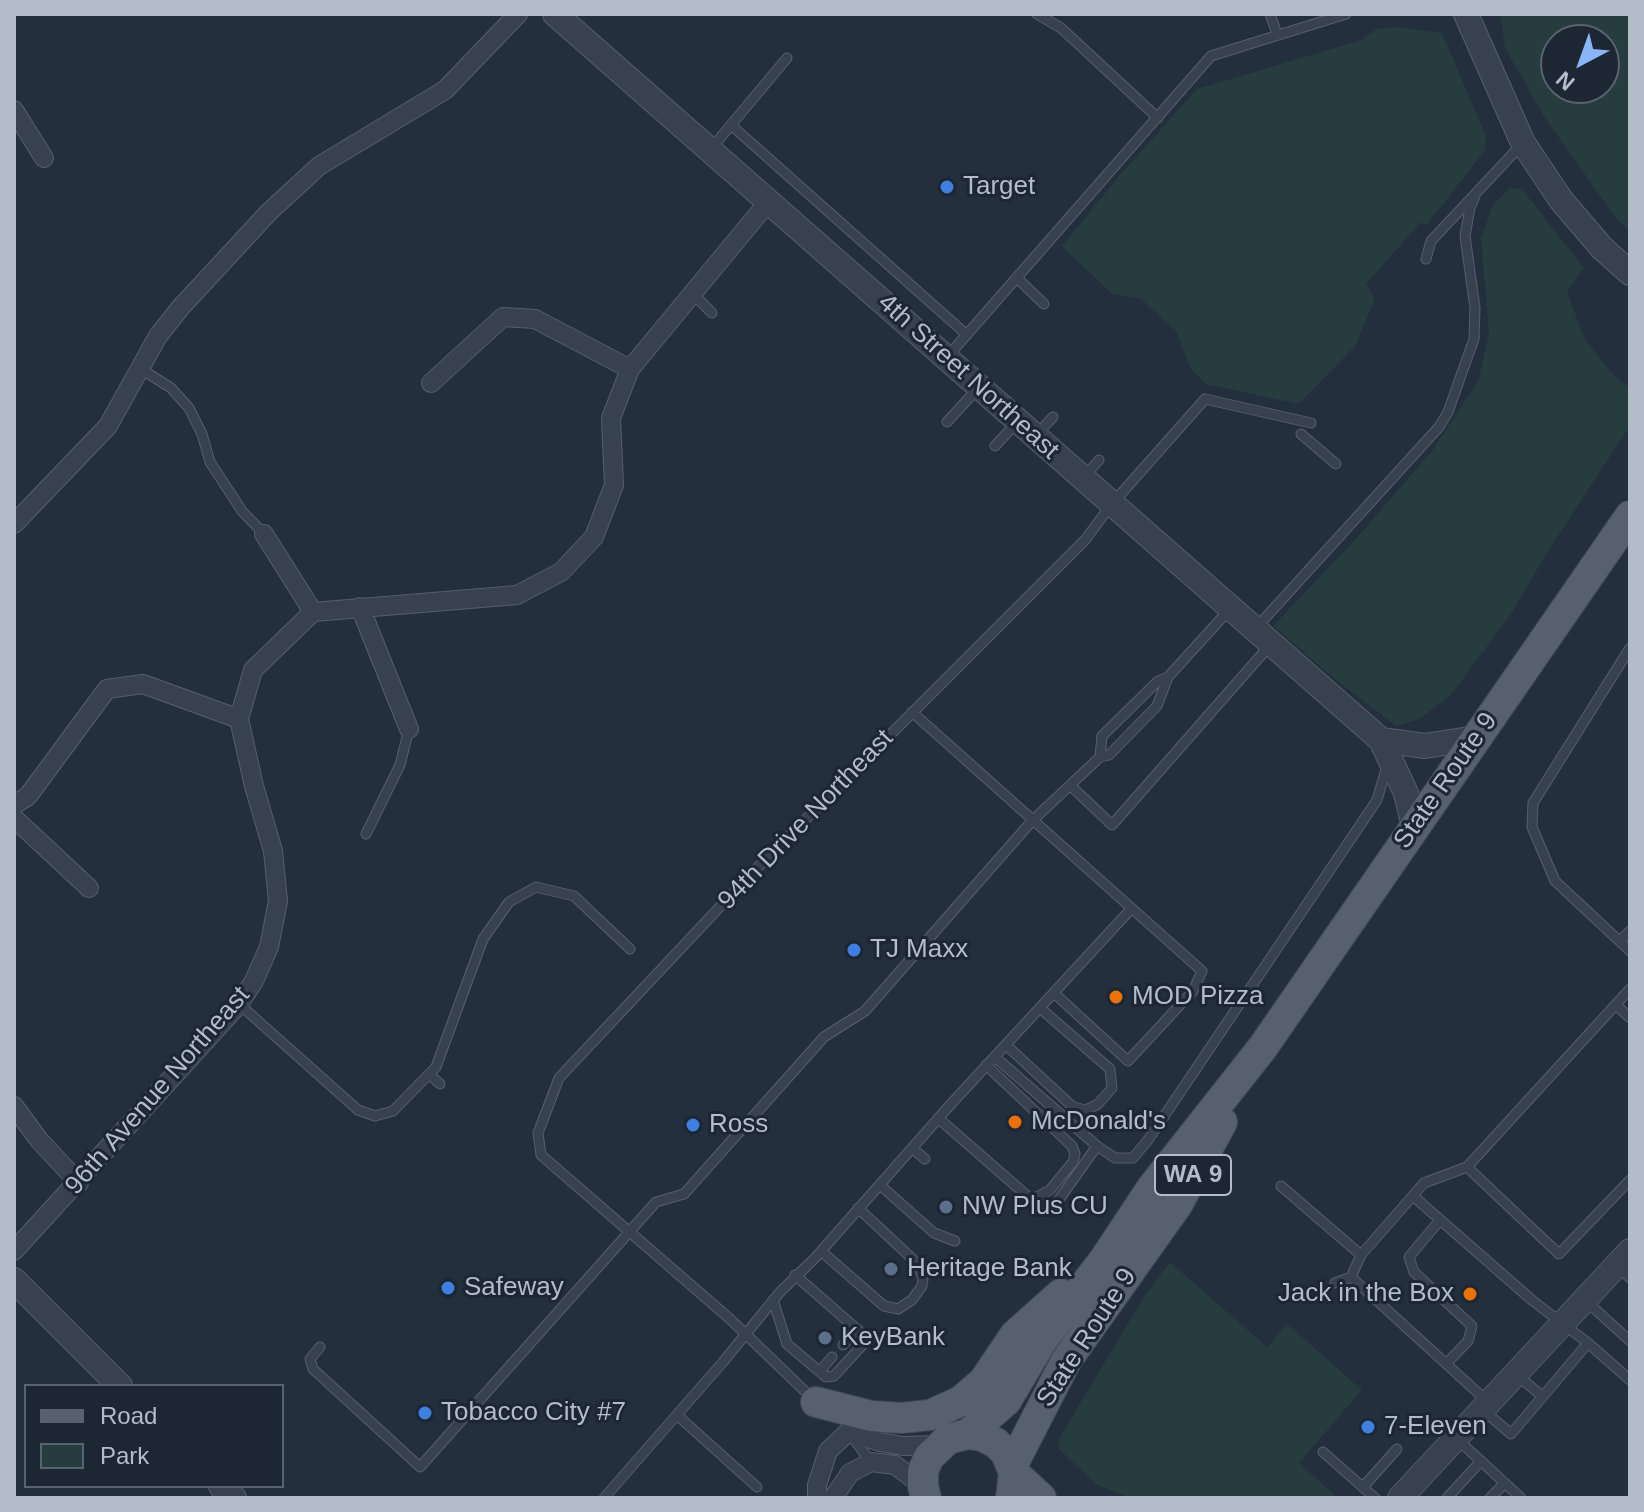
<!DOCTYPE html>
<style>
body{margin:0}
#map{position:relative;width:1644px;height:1512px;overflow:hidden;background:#242f3e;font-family:Arial,sans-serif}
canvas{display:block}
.frame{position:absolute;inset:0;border:16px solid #b4bcc9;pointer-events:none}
.legend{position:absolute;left:24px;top:1384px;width:260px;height:104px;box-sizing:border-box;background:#1d2633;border:2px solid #59626f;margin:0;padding:10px 14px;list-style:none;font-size:24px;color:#b4bcc9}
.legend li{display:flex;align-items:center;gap:16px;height:40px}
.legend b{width:40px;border:2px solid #59626f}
.north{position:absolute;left:1540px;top:24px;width:80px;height:80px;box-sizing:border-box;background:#1d2633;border:2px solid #59626f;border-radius:50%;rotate:221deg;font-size:22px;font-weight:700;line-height:32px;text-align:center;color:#b4bcc9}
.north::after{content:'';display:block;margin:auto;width:28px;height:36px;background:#8ab4f8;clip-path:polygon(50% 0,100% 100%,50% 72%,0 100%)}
</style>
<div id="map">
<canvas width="1644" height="1512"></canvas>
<div class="frame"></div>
<ul class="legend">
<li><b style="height:10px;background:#56606e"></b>Road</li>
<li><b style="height:22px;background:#263c3f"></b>Park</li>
</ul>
<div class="north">N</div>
</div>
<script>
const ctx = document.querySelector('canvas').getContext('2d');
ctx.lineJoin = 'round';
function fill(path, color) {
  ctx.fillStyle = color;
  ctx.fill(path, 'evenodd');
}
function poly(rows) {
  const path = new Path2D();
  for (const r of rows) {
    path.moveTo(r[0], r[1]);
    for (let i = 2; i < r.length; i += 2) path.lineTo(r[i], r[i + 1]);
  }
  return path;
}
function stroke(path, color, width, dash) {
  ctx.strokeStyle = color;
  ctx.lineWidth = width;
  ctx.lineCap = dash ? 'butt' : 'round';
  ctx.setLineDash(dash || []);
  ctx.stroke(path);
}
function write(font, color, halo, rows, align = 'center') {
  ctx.font = font + ' Arial,sans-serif';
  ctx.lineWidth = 6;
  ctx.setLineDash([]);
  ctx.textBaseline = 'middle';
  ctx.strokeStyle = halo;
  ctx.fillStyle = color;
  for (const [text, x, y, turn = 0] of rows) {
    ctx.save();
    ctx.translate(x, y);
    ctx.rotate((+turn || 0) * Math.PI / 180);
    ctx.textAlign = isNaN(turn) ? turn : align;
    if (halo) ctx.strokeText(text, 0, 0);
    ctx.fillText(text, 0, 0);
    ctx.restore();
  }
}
const green = poly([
 [1500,14,1630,14,1630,232,1615,217,1545,118,1505,48],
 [1556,40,1604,40,1604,88,1556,88],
 [1394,27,1442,33,1486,136,1485,150,1426,226,1421,222,1366,284,1375,299,1355,346,1299,404,1206,384,1191,369,1176,331,1140,298,1112,294,1062,246,1120,175,1197,89,1362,40,1376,29],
 [1510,188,1522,189,1584,268,1567,291,1584,338,1614,376,1630,388,1630,426,1548,551,1511,614,1451,695,1419,719,1396,726,1336,680,1273,626,1353,542,1432,451,1479,380,1489,333,1481,238,1493,205],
 [1170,1262,1267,1347,1287,1324,1362,1390,1299,1463,1338,1498,1131,1498,1096,1484,1058,1448,1060,1437,1145,1295]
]);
const service = poly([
 [1037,14,1061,28,1158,118],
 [1270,14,1277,34],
 [731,125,967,335],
 [710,150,787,58],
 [1426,259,1431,241,1523,143],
 [1017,278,1044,304],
 [693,294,712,313],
 [948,356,1211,56,1346,14],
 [141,369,171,388,189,408,202,434,210,462,242,511,264,534],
 [947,422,979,387],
 [1037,434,1053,417],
 [1301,434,1336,464],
 [995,446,1018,421],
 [1085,476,1099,460],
 [1256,628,1439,427,1448,412,1474,339,1475,308,1465,236,1470,208,1475,196],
 [1630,648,1533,803,1532,827,1555,881,1630,951],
 [912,712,1202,971,1193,991,1128,1061,1054,993],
 [1100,757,1102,736,1158,681,1168,677],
 [1071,786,1112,825,1271,644],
 [366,834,400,765,409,729],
 [1620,941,1630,931],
 [239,1004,358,1110,375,1116,393,1111,436,1067,483,939,509,902,536,887,574,896,630,949],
 [1616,1005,1630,1018],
 [1006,1045,1073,1107,1086,1110,1098,1104,1112,1088,1110,1069,1040,1008],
 [995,1057,1097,1146,1115,1158,1133,1158,1148,1140,1377,800,1387,766],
 [986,1065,1072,1146,1075,1154,1073,1162,1050,1190,1031,1200],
 [429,1074,440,1084],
 [938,1118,1041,1208,1048,1210,1055,1205,1097,1146],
 [912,1148,925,1159],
 [1467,1167,1559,1254,1630,1180],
 [880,1185,934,1233,955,1241],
 [1281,1186,1361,1255],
 [1413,1196,1533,1301,1588,1343,1630,1380],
 [1440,1220,1409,1257,1414,1272,1472,1326,1468,1341,1446,1364],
 [821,1251,884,1306,898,1309,912,1300,922,1286,923,1279,918,1264,858,1208],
 [1617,1266,1630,1278],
 [1335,1283,1351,1277],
 [773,1300,787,1344,826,1377,834,1376,868,1339,795,1275],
 [1585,1300,1630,1341],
 [843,1345,856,1329],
 [320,1347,310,1359,313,1369,420,1467,656,1202,684,1194,824,1037,865,1011,1032,821,1100,757,1109,755,1157,706,1168,677,1229,610],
 [820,1371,832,1357],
 [1517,1375,1542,1396],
 [813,1399,730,1319,541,1155,538,1133,559,1078,747,878,1085,540,1111,505,1205,399,1311,423],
 [1488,1402,1351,1277,1361,1255,1424,1183,1467,1167,1630,989],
 [1483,1410,1511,1434,1588,1343],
 [677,1415,757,1487],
 [852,1437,871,1462],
 [1456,1438,1521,1498],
 [1323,1452,1375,1498],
 [1363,1487,1397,1449],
 [604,1498,723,1362,780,1292,815,1258,951,1104,1131,909],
 [1447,1498,1481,1461],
 [1490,1498,1505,1483]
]);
const minor = poly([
 [14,110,44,158],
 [431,383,503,317,535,319,630,369],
 [14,524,108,426,158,336,181,307,269,212,319,166,445,90,518,14],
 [264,534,313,612],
 [360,607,409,729],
 [313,612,517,595,561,572,594,537,614,485,611,418,630,369,769,201],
 [14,805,28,796,107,689,143,684,239,719],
 [14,818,89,888],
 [14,1106,39,1140,79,1183],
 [14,1251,239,1004,254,981,269,947,278,901,273,851,254,786,239,719,253,670,313,612],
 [817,1498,817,1485,828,1451,848,1432,880,1442,903,1446,939,1445],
 [833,1498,850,1473,871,1462,895,1465,923,1486]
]);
const tertiary = poly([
 [555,14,1381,740,1406,793,1414,827],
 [1466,14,1523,143,1561,200,1602,248,1630,273],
 [1381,740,1425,746,1476,738],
 [14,1280,120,1386],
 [221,1486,234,1498],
 [1400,1498,1630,1251]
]);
const primary = poly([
 [816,1402,871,1416,901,1418,930,1415,961,1401,984,1381,1015,1335,1061,1294],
 [968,1434,1006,1401,1041,1342,1104,1260,1151,1189,1263,1047,1630,516],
 [1012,1466,1066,1361,1177,1205,1222,1122],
 [1014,1473,1041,1498],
 [926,1498,923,1486,923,1471,929,1457,948,1439,968,1434,982,1436,996,1443,1006,1453,1014,1473,1011,1498]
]);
const markers = [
 [947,187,8,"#3f7fe0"],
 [854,950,8,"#3f7fe0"],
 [1116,997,8,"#e8710a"],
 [1015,1122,8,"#e8710a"],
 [693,1125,8,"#3f7fe0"],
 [946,1207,8,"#5c6f8a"],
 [891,1269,8,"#5c6f8a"],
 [448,1288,8,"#3f7fe0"],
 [1470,1294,8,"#e8710a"],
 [825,1338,8,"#5c6f8a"],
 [425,1413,8,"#3f7fe0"],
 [1368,1427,8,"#3f7fe0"]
];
const shields = [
 [1193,1175,76]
];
const shieldNames = [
 ["WA 9",1193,1175]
];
const poiNames = [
 ["Target",963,187],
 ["TJ Maxx",870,950],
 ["MOD Pizza",1132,997],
 ["McDonald's",1031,1122],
 ["Ross",709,1125],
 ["NW Plus CU",962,1207],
 ["Heritage Bank",907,1269],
 ["Safeway",464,1288],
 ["Jack in the Box",1454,1294,"right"],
 ["KeyBank",841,1338],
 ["Tobacco City #7",441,1413],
 ["7-Eleven",1384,1427]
];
const streetNames = [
 ["4th Street Northeast",968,377,42],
 ["State Route 9",1446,781,-55],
 ["94th Drive Northeast",806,820,-46],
 ["96th Avenue Northeast",158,1091,-49],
 ["State Route 9",1087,1338,-57]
];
fill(green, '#263c3f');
stroke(service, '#565f6c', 11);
stroke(minor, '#565f6c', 20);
stroke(tertiary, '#565f6c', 26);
stroke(primary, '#414a57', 32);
stroke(service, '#38414e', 9);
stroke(minor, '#38414e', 18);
stroke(tertiary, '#38414e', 24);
stroke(primary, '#56606e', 30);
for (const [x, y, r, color] of markers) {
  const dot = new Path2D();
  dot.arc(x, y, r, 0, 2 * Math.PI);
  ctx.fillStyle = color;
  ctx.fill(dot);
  stroke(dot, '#1d2633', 3);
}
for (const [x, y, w] of shields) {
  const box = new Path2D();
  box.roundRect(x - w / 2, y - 20, w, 40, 6);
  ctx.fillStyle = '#1d2633';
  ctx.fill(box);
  stroke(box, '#b4bcc9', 2);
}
write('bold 24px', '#b4bcc9', null, shieldNames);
write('26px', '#b4bcc9', '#1d2633', poiNames, 'left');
write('26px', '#b4bcc9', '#1d2633', streetNames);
</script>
